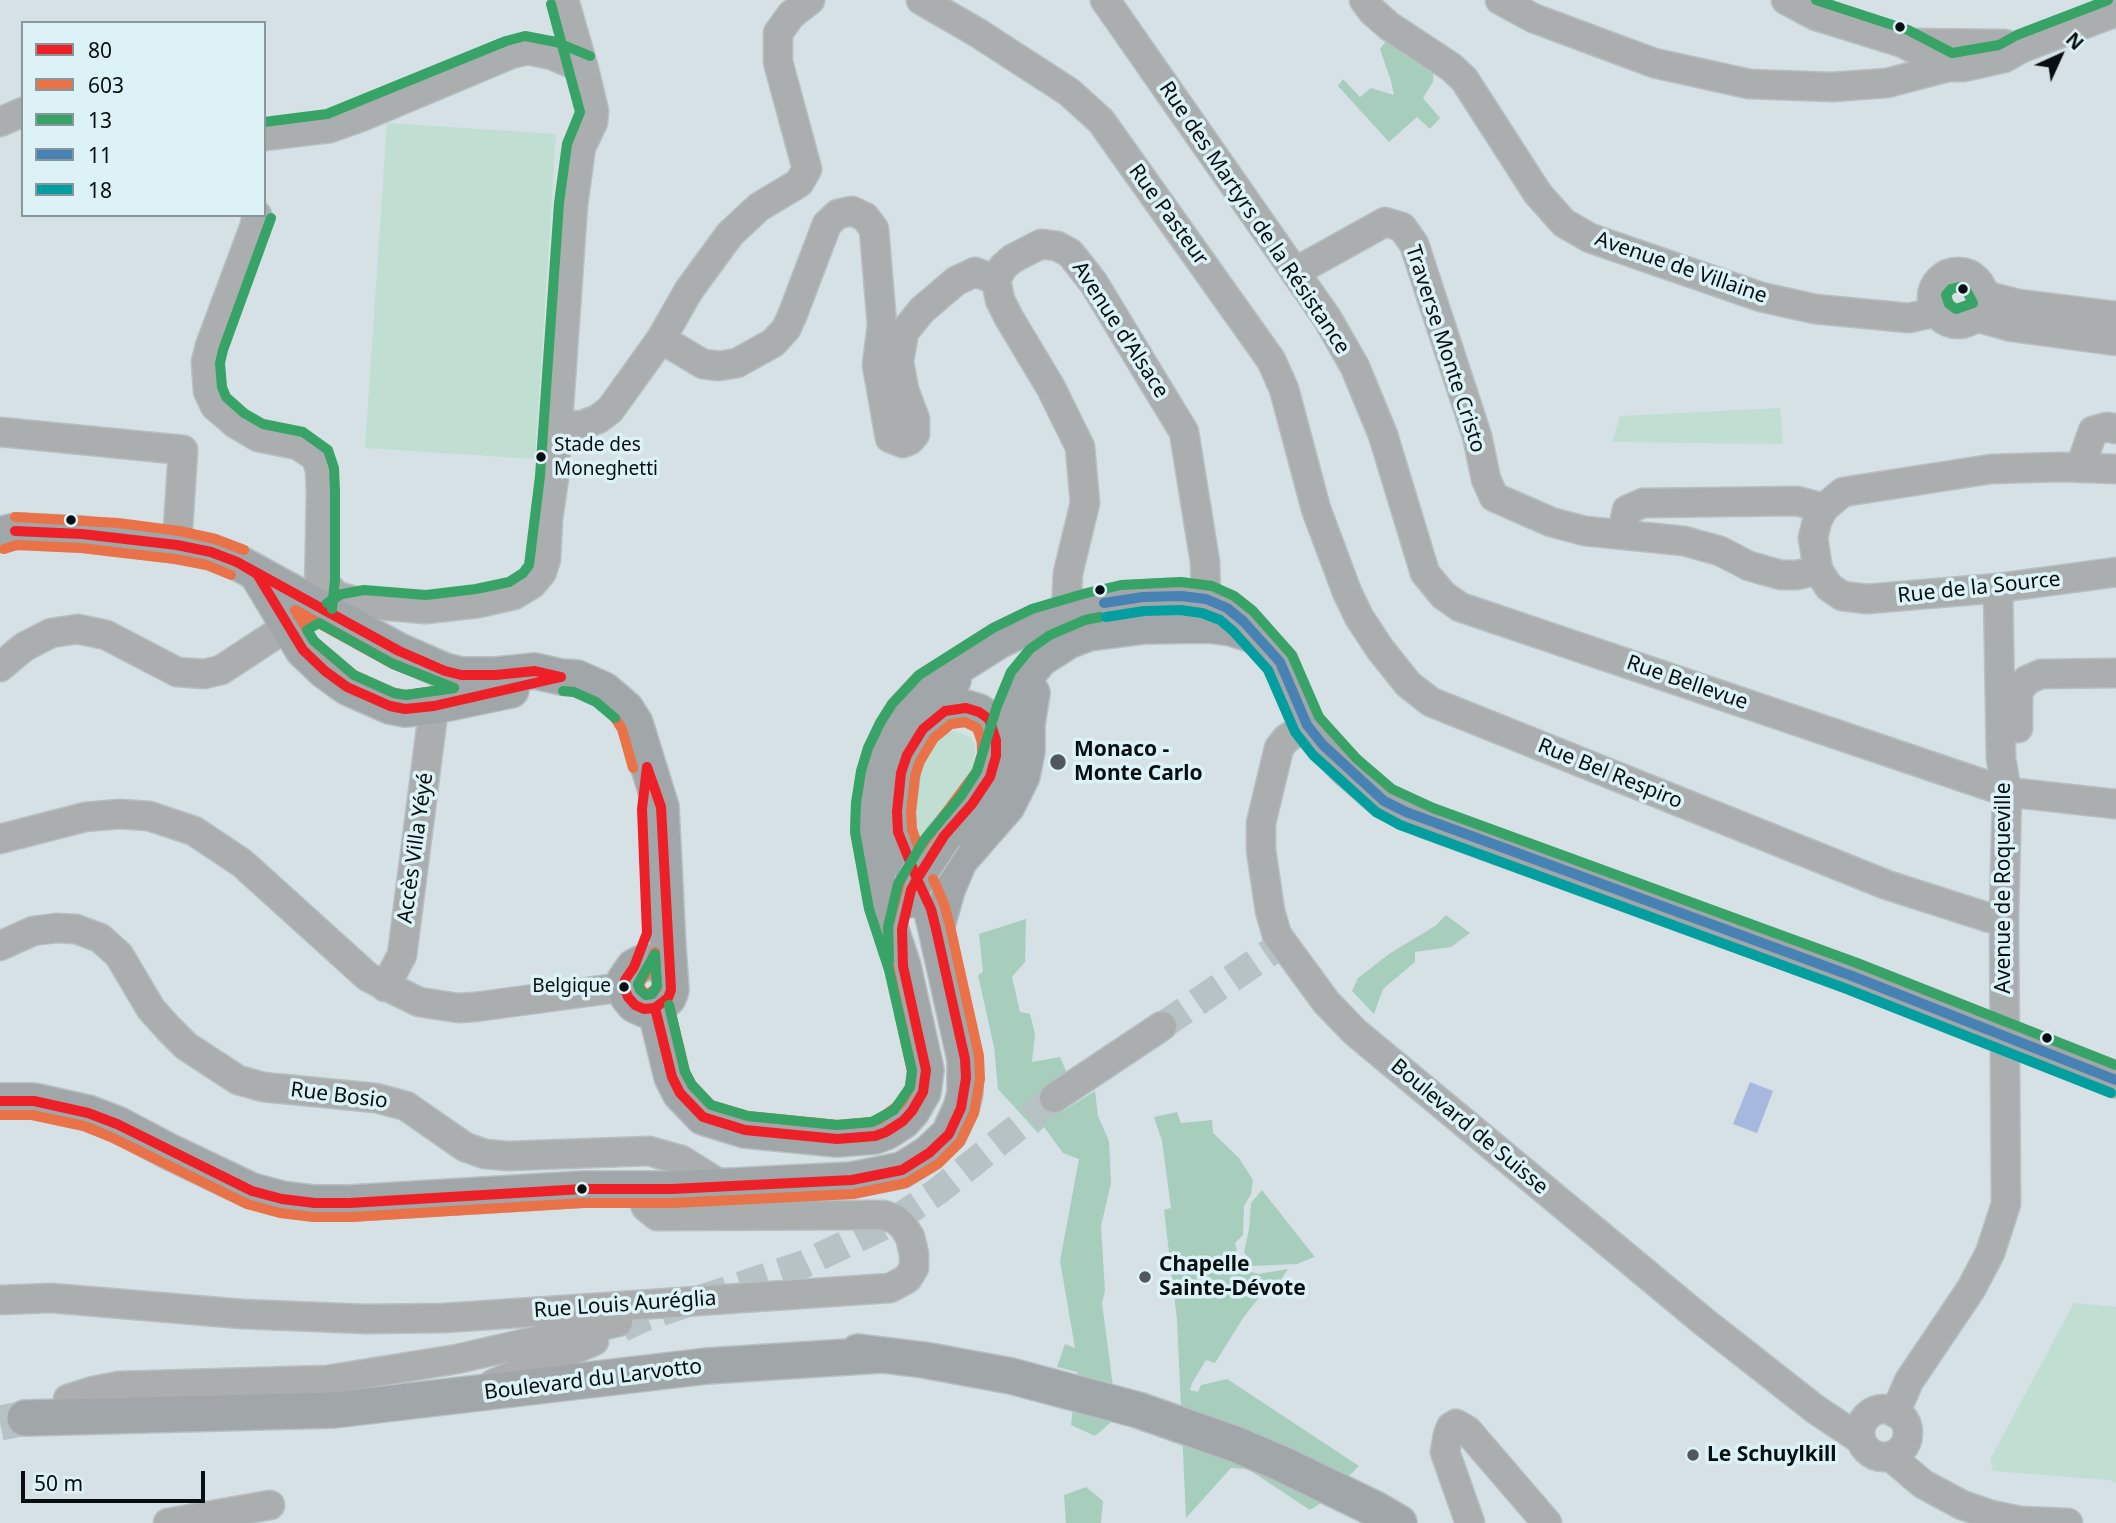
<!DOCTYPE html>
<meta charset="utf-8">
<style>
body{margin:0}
#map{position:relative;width:2116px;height:1523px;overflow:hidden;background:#d5e1e4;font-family:"Noto Sans",sans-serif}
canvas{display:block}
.legend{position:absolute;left:21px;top:21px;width:245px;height:196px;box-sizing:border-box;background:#dcf2f7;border:2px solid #87979b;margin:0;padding:9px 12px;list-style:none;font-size:21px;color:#080f11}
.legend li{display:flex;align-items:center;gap:14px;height:35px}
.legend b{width:35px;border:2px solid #87979b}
.north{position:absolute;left:2025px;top:21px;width:70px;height:70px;-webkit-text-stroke:5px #dcf2f7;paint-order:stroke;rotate:45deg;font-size:19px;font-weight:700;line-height:28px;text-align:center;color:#080f11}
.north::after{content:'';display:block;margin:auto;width:24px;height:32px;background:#080f11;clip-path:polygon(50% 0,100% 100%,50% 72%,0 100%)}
.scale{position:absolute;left:21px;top:1471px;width:184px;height:32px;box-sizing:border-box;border:4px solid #080f11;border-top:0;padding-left:9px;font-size:21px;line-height:24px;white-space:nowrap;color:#080f11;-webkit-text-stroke:5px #dcf2f7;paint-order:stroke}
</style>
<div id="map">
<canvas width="2116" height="1523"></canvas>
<ul class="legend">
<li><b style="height:9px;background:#ed2028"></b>80</li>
<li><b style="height:9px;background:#e97249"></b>603</li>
<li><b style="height:9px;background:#37a367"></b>13</li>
<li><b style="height:9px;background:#4682b4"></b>11</li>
<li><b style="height:9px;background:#039fa0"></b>18</li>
</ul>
<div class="north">N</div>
<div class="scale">50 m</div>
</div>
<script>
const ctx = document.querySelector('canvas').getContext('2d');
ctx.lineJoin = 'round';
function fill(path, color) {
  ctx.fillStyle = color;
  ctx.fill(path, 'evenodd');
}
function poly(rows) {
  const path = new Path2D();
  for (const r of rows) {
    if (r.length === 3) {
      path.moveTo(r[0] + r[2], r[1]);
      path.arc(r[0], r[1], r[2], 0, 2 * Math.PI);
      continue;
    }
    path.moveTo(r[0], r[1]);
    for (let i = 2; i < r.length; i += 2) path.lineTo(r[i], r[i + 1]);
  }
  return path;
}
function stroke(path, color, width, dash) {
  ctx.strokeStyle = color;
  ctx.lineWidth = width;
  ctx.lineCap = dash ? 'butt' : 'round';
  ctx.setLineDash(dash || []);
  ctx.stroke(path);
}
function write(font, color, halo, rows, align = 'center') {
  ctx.font = font + ' "Noto Sans",sans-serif';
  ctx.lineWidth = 7;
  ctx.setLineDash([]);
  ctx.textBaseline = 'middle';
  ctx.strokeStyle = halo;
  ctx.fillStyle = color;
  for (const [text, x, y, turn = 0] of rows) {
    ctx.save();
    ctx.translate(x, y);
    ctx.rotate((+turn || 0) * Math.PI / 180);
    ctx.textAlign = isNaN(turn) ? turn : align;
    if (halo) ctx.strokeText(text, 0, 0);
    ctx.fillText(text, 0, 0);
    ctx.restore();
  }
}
const green = poly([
 [387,123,556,134,535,459,365,448],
 [1780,408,1783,444,1612,442,1620,416],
 [954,731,970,737,975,745,974,770,965,788,922,837,919,833,916,821,914,792,924,753,939,735],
 [2074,1303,2116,1307,2116,1483,2109,1480,1993,1471,1990,1460]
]);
const forest = poly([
 [1389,37,1434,63,1433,82,1423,98,1440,118,1430,129,1417,117,1389,142,1338,86,1343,79,1360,97,1371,88,1394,95,1391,81,1380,49],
 [1446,915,1470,933,1451,947,1415,952,1415,962,1383,989,1374,1014,1352,991,1358,978,1389,954,1435,926],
 [1026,919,1025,962,1012,977,1020,1012,1030,1014,1035,1034,1032,1062,1060,1057,1067,1073,1046,1085,1063,1111,1095,1091,1098,1116,1109,1141,1111,1183,1101,1226,1105,1291,1102,1303,1117,1417,1095,1436,1071,1425,1077,1372,1057,1367,1065,1344,1075,1348,1060,1261,1079,1159,1063,1153,1044,1127,1038,1133,998,1089,994,1047,978,975,983,972,979,934],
 [1177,1112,1181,1123,1212,1120,1213,1133,1239,1158,1253,1180,1251,1194,1244,1206,1243,1235,1235,1243,1240,1263,1249,1271,1258,1274,1288,1269,1273,1291,1267,1287,1243,1318,1215,1363,1206,1360,1192,1383,1190,1390,1198,1392,1201,1385,1227,1379,1359,1466,1321,1503,1310,1510,1248,1469,1231,1468,1186,1518,1177,1320,1164,1210,1171,1208,1162,1141,1154,1117],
 [1262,1190,1314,1256,1314,1257,1297,1264,1252,1266,1244,1252,1249,1229,1251,1203],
 [1086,1487,1103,1501,1101,1523,1066,1523,1064,1495]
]);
const water = poly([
 [1750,1082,1773,1091,1757,1133,1733,1124]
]);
const minorTunnel = poly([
 [1162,1026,1297,934],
 [622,1328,641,1319,804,1264,892,1222,938,1191,1054,1098]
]);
const majorTunnel = poly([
 [0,1423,25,1418]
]);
const minor = poly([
 [921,0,978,33,1069,92,1101,121,1271,360,1284,389,1316,509,1347,592,1359,617,1380,649,1408,684,1431,702,1446,708,1887,885,1990,918,2004,918],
 [1105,0,1327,318,1355,367,1383,435,1425,573,1443,595,1460,607,2007,792,2116,804],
 [1364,0,1372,11,1389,26,1451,67,1464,79,1538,194,1564,223,1590,238,1761,297,1815,309,1909,318,1936,312],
 [1500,0,1533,18,1654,63,1749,84,1832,87,1887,83,1948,67],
 [1786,0,1816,16,1903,43,1948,67,1963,67,2004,58,2022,48,2116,12],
 [1909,43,2004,44,2015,47],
 [0,122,23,112],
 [264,136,330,128,361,117,511,54,528,50,552,55,584,69],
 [257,215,254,228,210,346,206,362,208,391,215,406,236,424,258,437,298,445,316,457,320,470,321,491,319,598],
 [1295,272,1385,222,1402,227,1414,244,1477,436,1486,479,1494,497,1551,522,1585,531,1684,541,1720,551,1749,566,1781,575,1797,575,1818,570],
 [1958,298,26],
 [996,280,1003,267,1012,259,1041,244,1057,246,1070,253,1093,282,1184,432,1205,562,1206,599],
 [996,280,1000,300,1009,318,1051,388,1080,447,1085,503,1068,573,1066,613],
 [1984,295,2018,304,2116,316],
 [1976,317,2012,327,2116,341],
 [661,339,703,364,719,366,737,363,773,343,786,329,792,316,827,224,838,214,852,211,865,217,874,229,882,325,877,365,890,438,903,443,910,440,915,434,915,419,904,390,899,362,904,332,922,310,956,281,975,272,996,280],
 [557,428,582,425,598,419,610,410,661,339,689,290,730,234,759,207,799,183,807,169,778,62,778,33,791,15,810,0],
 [0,432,183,450,177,545],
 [2080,468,2093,431,2107,427,2116,429],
 [2116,469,2060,467,1991,469,1843,492,1824,508,1817,521,1813,538,1818,570,1829,587,1842,596,1867,599,1998,588,2116,572],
 [1622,534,1627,510,1643,503,1797,501,1824,508],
 [321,580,337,596,365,604,426,609,478,603,514,595,532,584,542,572,546,559,548,519,554,478,573,205,581,147,593,122,594,111,584,69,564,0],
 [0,667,24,647,51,633,78,629,106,635,177,672,204,674,221,670,288,626],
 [1307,725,1286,739,1279,748,1261,823,1261,850,1270,911,1277,935,1326,1002,1355,1032,1703,1321,1815,1409,1860,1439],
 [2018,728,2018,692,2027,680,2041,674,2116,673],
 [0,839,85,817,120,814,149,816,194,831,242,863,368,977,419,1002,458,1008,475,1007,624,987],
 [0,946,33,931,56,928,76,929,100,938,119,955,151,1009,168,1028,186,1046,238,1080,263,1087,376,1098,406,1106,465,1147,485,1154,508,1156,649,1151,681,1160,723,1186],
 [385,987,402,955,434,706],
 [1054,1098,1162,1026],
 [0,1300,51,1298,242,1314,366,1319,444,1318,890,1288,907,1279,914,1268,914,1254,910,1237,903,1226,895,1219,884,1215,657,1216,646,1207,639,1188],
 [493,1384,594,1341],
 [68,1399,93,1391,119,1386,327,1380,457,1359,618,1322],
 [1884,1433,24],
 [1895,1413,1909,1381,1971,1289,1990,1253,2006,1204,2004,918,2007,792,2001,759,1998,588],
 [1890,1456,1923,1484,1962,1505,1991,1515,2020,1521,2068,1523],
 [168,1523,270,1505],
 [1470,1523,1445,1452,1448,1435,1451,1427,1456,1424,1467,1430,1547,1523]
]);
const major = poly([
 [0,535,15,531,82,534,177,545,211,552,237,562,399,651,445,671,461,675,496,675,535,671,561,677,577,678,604,690,626,709,635,723,661,807,668,947,670,975,671,990,668,998,655,1008,644,1009,635,1005,628,997,625,980,634,967,642,963,651,962,662,966,670,975],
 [257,574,303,650,325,671,347,687,390,706,405,709,434,706,511,690],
 [923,729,945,711,966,708,979,712,989,719,995,733,996,756,990,777,972,804,944,836],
 [996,756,1010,710,1023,680,1040,659,1068,641,1089,633,1145,626,1209,625,1231,628,1253,635],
 [936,929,947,890,959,861,1007,806,1022,776,1027,751,1027,724,1032,693],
 [655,1008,672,1077,680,1093,703,1117,745,1130,837,1139,875,1136,886,1132,903,1121,912,1111,923,1092,926,1070,903,966,883,906,869,831,870,803,875,775,881,753,892,730,903,712,927,686,1000,640,1038,622,1087,607,1124,599,1181,596,1206,599,1227,608,1243,621,1280,662,1307,725,1347,769,1384,801,1428,821,1852,976,2116,1080],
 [0,1101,34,1101,88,1113,117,1124,170,1152,252,1191,282,1199,315,1203,350,1203,583,1189,672,1189,852,1180,902,1170,929,1153,949,1134,961,1108,965,1093,965,1059,936,929,931,909,905,854,898,832,897,812,903,765,914,742,953,680],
 [858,1352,924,1360,1011,1376,1138,1410,1235,1444,1282,1464,1375,1509,1399,1523],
 [25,1418,334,1410,707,1366,880,1355]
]);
const majorBridge = poly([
 [908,901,919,874,944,836]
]);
const bus1 = poly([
 [15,531,82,534],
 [15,531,82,534],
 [82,534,177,545],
 [82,534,177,545],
 [177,545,211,552,237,562],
 [237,562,399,651,445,671,461,675,496,675,535,671,561,677],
 [237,562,257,574,303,650,325,671,347,687,390,706,405,709,434,706,561,677],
 [966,708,979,712,989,719,996,740,996,756,990,777,972,804,944,836,917,879,898,832,897,812,901,773,907,755,923,729,945,711,966,708],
 [647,767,661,807,671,990,668,998,655,1008,644,1009,635,1005,628,997,624,987,625,980,634,967,647,933,642,809,647,767],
 [655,1008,672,1077,680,1093,703,1117,745,1130,837,1139,875,1136,886,1132,903,1121,912,1111,923,1092,926,1070,903,966,902,929,911,890,917,879],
 [0,1101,34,1101,88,1113,117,1124,252,1191,282,1199,315,1203,350,1203,583,1189,672,1189,852,1180,902,1170,929,1153,949,1134,961,1108,966,1078,965,1059,936,929,931,909,917,879]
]);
const bus2 = poly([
 [15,517,118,523,179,531,215,539,244,550],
 [4,549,17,545,81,548,175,559,207,565,231,575],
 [295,610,393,664,454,688,406,695,394,693,354,675,314,641,295,610],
 [615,718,622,729,633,768],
 [965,722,977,728,982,742,982,754,977,771,919,849,912,829,911,812,915,776,920,761,934,738,951,724,965,722],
 [655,952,657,988,646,995,638,985,646,974,655,952],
 [669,1005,685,1072,692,1085,711,1105,748,1116,837,1125,872,1122,880,1119,901,1103,910,1087,912,1071,889,966,888,927,901,879],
 [0,1115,32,1115,84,1126,111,1137,247,1204,280,1213,313,1217,351,1217,583,1203,673,1203,853,1194,906,1183,938,1164,960,1142,974,1113,980,1079,979,1056,950,926,944,904,933,879]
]);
const bus3 = poly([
 [1816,0,1908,30,1952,53,1999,45,2017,35,2108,0],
 [264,122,327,114,506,41,525,36,556,42,590,56],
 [271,218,223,350,220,363,222,387,226,397,244,413,263,424,303,432,328,450,334,468,335,491,335,580,332,609],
 [1959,287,1966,290,1973,303,1956,309,1949,304,1946,295,1951,289,1959,287],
 [327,603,342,594,364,590,426,595,476,589,509,582,523,573,529,565,540,476,559,203,567,144,580,112,551,4],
 [319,623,393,664,454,688,406,695,394,693,354,675,314,641,307,630,319,623],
 [563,691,574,692,596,702,615,718],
 [655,954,657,986,652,994,646,995,640,990,638,984,655,954],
 [889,961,888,927,898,884,924,840,961,796,977,771,997,706,1011,672,1030,649,1050,635,1085,620,1100,617],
 [669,1005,685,1072,692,1085,711,1105,748,1116,837,1125,872,1122,894,1110,910,1087,912,1071,889,970,869,909,855,832,856,803,861,771,868,748,880,723,892,704,919,675,993,628,1032,609,1083,594,1121,585,1181,582,1212,586,1234,596,1253,611,1292,655,1319,717,1357,759,1392,789,1433,808,1857,963,2116,1065]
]);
const bus4 = poly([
 [1104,603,1143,597,1181,596,1206,599,1227,608,1243,621,1280,662,1307,725,1323,745,1384,801,1406,812,1852,976,2116,1080]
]);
const bus5 = poly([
 [1106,617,1144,611,1180,610,1202,613,1220,620,1233,631,1268,670,1295,732,1313,755,1376,812,1400,825,1847,989,2111,1093]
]);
const markers = [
 [1900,27,6,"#080f11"],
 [1963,289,6,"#080f11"],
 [541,457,6,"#080f11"],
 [71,520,6,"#080f11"],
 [1100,590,6,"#080f11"],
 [1058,762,9,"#50585b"],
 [624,987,6,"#080f11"],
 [2047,1038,6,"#080f11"],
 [582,1189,6,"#080f11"],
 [1145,1277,7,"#50585b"],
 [1693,1455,7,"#50585b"]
];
const busNames = [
 ["Stade des",554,446],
 ["Moneghetti",554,470],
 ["Belgique",611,987,"right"]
];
const streetNames = [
 ["Rue Pasteur",1168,215,54],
 ["Rue des Martyrs de la Résistance",1254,218,56],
 ["Avenue de Villaine",1681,268,19],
 ["Avenue d'Alsace",1120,330,57],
 ["Traverse Monte Cristo",1445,349,72],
 ["Rue de la Source",1979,588,-6],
 ["Rue Bellevue",1687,683,19],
 ["Rue Bel Respiro",1610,774,22],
 ["Accès Villa Yéyé",416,848,-82],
 ["Avenue de Roqueville",2004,888,-90],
 ["Rue Bosio",339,1096,7],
 ["Boulevard de Suisse",1469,1127,40],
 ["Rue Louis Auréglia",625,1305,-4],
 ["Boulevard du Larvotto",593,1380,-7]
];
const poiNames = [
 ["Monaco -",1074,750],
 ["Monte Carlo",1074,774],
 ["Chapelle",1159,1265],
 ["Sainte-Dévote",1159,1289],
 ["Le Schuylkill",1707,1455]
];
fill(green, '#c0ded1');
fill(forest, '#a7cebd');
fill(water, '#a6b8dd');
stroke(minorTunnel, '#b6c2c4', 28, [28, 14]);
stroke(majorTunnel, '#b6c2c4', 35, [35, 18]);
stroke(minor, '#b6bfc1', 31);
stroke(major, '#b6bfc1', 38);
stroke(minor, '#aaaeae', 28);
stroke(major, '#a1a7a8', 35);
stroke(majorBridge, '#b6bfc1', 38, []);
stroke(majorBridge, '#a1a7a8', 35);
stroke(bus1, '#ed2028', 10);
stroke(bus2, '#e97249', 10);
stroke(bus3, '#37a367', 10);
stroke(bus4, '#4682b4', 10);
stroke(bus5, '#039fa0', 10);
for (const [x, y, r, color] of markers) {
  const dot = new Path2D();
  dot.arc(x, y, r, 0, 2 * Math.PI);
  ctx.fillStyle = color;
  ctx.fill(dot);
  stroke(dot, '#dcf2f7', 2.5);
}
write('19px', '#080f11', '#dcf2f7', busNames, 'left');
write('21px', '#080f11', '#dcf2f7', streetNames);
write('bold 21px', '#080f11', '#dcf2f7', poiNames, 'left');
</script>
